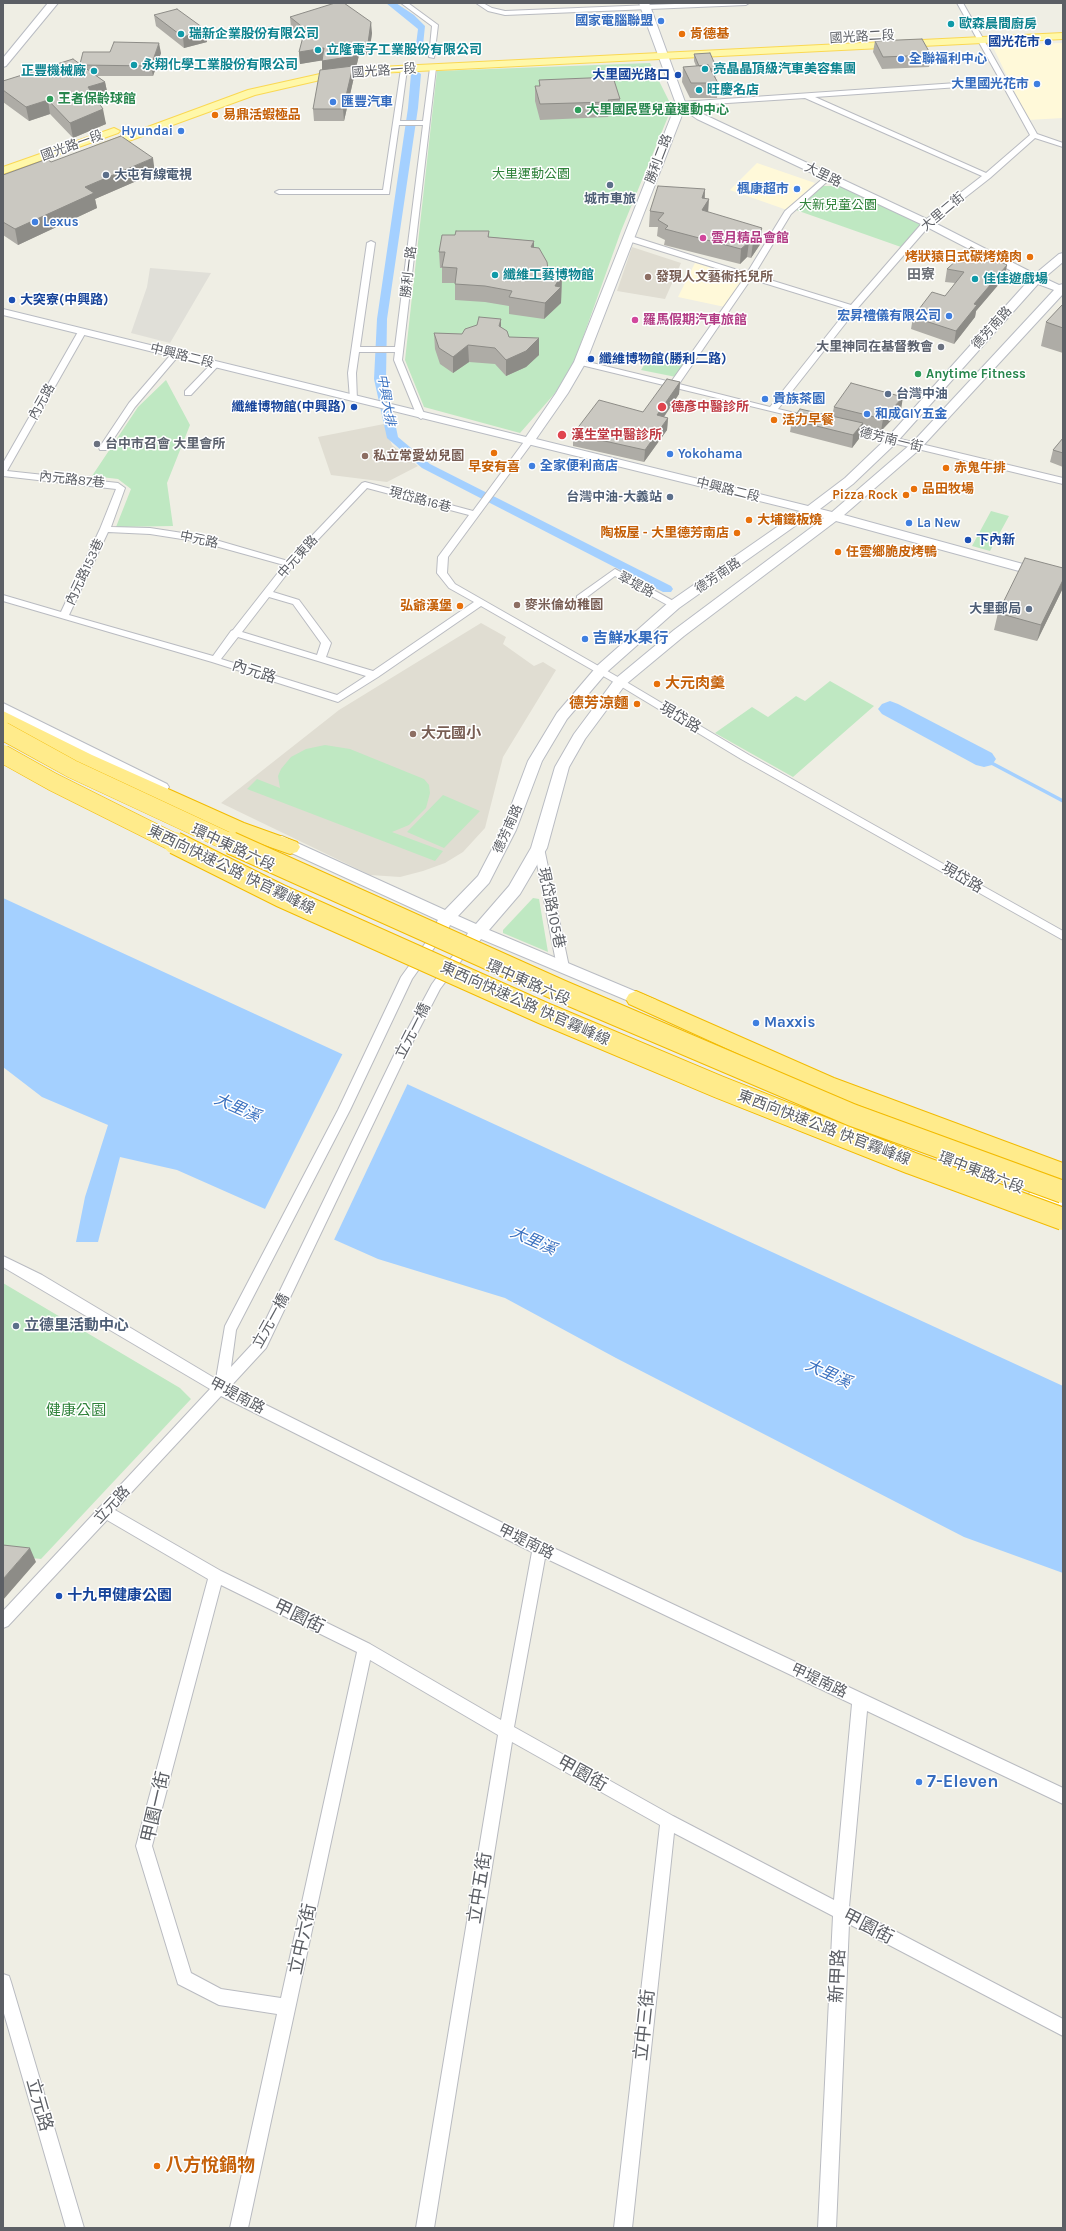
<!DOCTYPE html>
<meta charset="utf-8">
<style>
body{margin:0}
#map{position:relative;width:1066px;height:2231px;overflow:hidden;background:#efeee4;font-family:Karla,sans-serif}
canvas{display:block}
.frame{position:absolute;inset:0;border:4px solid #5c5f65;pointer-events:none}
</style>
<div id="map">
<canvas width="1066" height="2231"></canvas>
<div class="frame"></div>
</div>
<script>
const ctx = document.querySelector('canvas').getContext('2d');
ctx.lineJoin = 'round';
function fill(path, color) {
  ctx.fillStyle = color;
  ctx.fill(path, 'evenodd');
}
function poly(rows) {
  const path = new Path2D();
  for (const r of rows) {
    path.moveTo(r[0], r[1]);
    for (let i = 2; i < r.length; i += 2) path.lineTo(r[i], r[i + 1]);
  }
  return path;
}
function stroke(path, color, width, dash) {
  ctx.strokeStyle = color;
  ctx.lineWidth = width;
  ctx.lineCap = dash ? 'butt' : 'round';
  ctx.setLineDash(dash || []);
  ctx.stroke(path);
}
function write(font, color, halo, rows, align = 'center') {
  ctx.font = font + ' Karla,"Noto Sans TC",sans-serif';
  ctx.lineWidth = 3;
  ctx.setLineDash([]);
  ctx.textBaseline = 'middle';
  ctx.strokeStyle = halo;
  ctx.fillStyle = color;
  for (const [text, x, y, turn = 0] of rows) {
    ctx.save();
    ctx.translate(x, y);
    ctx.rotate((+turn || 0) * Math.PI / 180);
    ctx.textAlign = isNaN(turn) ? turn : align;
    if (halo) ctx.strokeText(text, 0, 0);
    ctx.fillText(text, 0, 0);
    ctx.restore();
  }
}
const commercial = poly([
 [1063,43,1063,118,1028,120,993,47,996,45],
 [757,163,815,183,787,210,730,190],
 [695,263,740,277,743,280,725,307,678,297]
]);
const industrial = poly([
 [150,268,211,273,170,343,131,333,147,287]
]);
const education = poly([
 [632,247,681,263,665,299,617,291],
 [384,424,392,445,418,466,387,482,331,475,318,437],
 [481,623,506,637,503,644,534,666,543,662,556,670,503,757,485,828,463,852,445,863,423,871,400,877,370,875,221,803,339,710]
]);
const green = poly([
 [650,63,672,107,621,231,575,360,556,392,520,433,424,407,405,360,437,71],
 [820,186,842,186,923,223,901,247,796,210],
 [653,351,687,356,676,377,641,370],
 [166,380,190,425,167,483,173,526,116,527,131,489,118,479,92,476,138,407],
 [991,511,1009,516,990,551,972,546],
 [830,681,874,706,793,777,715,733,752,707,768,717,796,696,805,701],
 [325,745,350,749,424,779,429,785,430,793,426,808,409,825,392,832,443,851,435,861,247,789,257,779,280,788,278,776,281,769,291,757,306,749],
 [443,795,480,811,444,848,407,832],
 [533,898,539,899,548,952,503,933,503,930],
 [3,1283,180,1388,191,1399,41,1559,3,1555]
]);
const water = poly([
 [3,898,1063,1386,1063,1573,964,1537,616,1358,505,1298,378,1259,177,1170,120,1157,98,1242,76,1242,85,1197,108,1125,42,1097,3,1067]
]);
const pier = poly([
 [343,1053,408,1083,333,1242,264,1211]
]);
const stream = poly([
 [984,759,1063,801]
]);
const canal = poly([
 [386,3,396,3,414,15,425,26,422,55,415,53,418,29,386,3],
 [416,71,421,74,418,108,387,319,386,379,398,437,430,464,671,586,673,589,671,592,663,592,422,468,387,438,374,379,377,319,408,108,411,74,416,71]
]);
const river = poly([
 [890,701,898,704,992,753,996,759,992,765,984,767,976,765,882,714,878,709,882,704,890,701]
]);
const street = poly([
 [401,3,408,3,438,25,434,58,429,57,432,26,401,3],
 [476,3,483,3,492,8,505,11,699,3,749,3,746,5,505,15,488,11,476,3],
 [957,3,963,3,1037,134,1063,143,1063,147,1035,138,990,178,930,225,856,310,778,409,812,417,812,421,577,364,576,362,580,360,671,382,745,277,625,240,625,236,631,236,747,273,785,211,827,175,830,175,830,179,791,214,754,275,851,305,924,221,982,176,805,98,681,106,678,104,681,102,1000,80,957,3],
 [1002,84,1030,135,986,173,815,97,1002,84],
 [751,279,848,309,770,407,679,384,751,279],
 [433,66,436,68,402,360,425,416,421,419,417,416,394,360,395,352,359,352,356,373,357,401,350,399,348,373,367,243,371,241,375,243,360,347,395,347,423,125,399,125,389,194,279,194,275,192,279,190,383,190,401,69,404,67,407,69,400,121,423,121,430,68,433,66],
 [79,330,86,332,7,471,118,483,125,488,111,527,150,528,202,536,288,561,362,483,365,482,473,511,526,439,532,439,532,443,448,557,447,573,455,584,623,680,749,755,1063,931,1063,940,741,759,617,684,481,606,378,677,338,702,212,662,3,601,3,595,61,612,100,529,116,489,3,476,3,463,79,330],
 [367,488,469,515,438,557,437,573,449,588,474,602,373,671,326,657,331,643,299,600,273,592,293,566,367,488],
 [108,532,150,534,201,542,284,565,233,630,231,631,213,656,69,615,108,532],
 [269,597,293,604,321,643,317,655,242,632,269,597],
 [238,637,318,661,366,676,337,695,221,659,238,637],
 [173,352,180,354,135,407,106,450,100,450,99,448,129,403,173,352],
 [213,362,220,364,191,395,185,395,185,391,213,362],
 [846,426,1063,478,1063,484,843,431,843,427,846,426],
 [615,569,677,603,679,605,677,607,671,607,615,576,583,600,577,600,577,596,615,569],
 [539,844,544,848,569,967,563,971,557,967,534,848,539,844],
 [433,937,439,941,412,979,350,1110,236,1330,231,1367,256,1340,396,1051,432,984,457,950,461,949,467,953,440,989,408,1051,266,1348,230,1387,545,1544,1063,1788,1063,1804,867,1711,849,1907,1063,2019,1063,2036,849,1924,836,2228,818,2228,833,1916,674,1833,632,2228,614,2228,660,1825,512,1742,434,2228,416,2228,498,1735,370,1660,248,2228,230,2228,277,2014,219,2005,178,1984,136,1846,208,1579,107,1520,8,1626,3,1628,3,1611,210,1389,3,1267,3,1256,42,1275,216,1379,225,1326,338,1110,401,977,429,938,433,937],
 [221,1396,532,1552,501,1720,370,1644,221,1571,115,1510,221,1396],
 [545,1558,852,1704,834,1900,673,1816,514,1727,545,1558],
 [221,1585,357,1652,281,1998,221,1989,191,1973,152,1846,221,1585],
 [3,1974,9,1976,11,1982,84,2228,66,2228,3,2010,3,1974]
]);
const secondary = poly([
 [48,3,58,3,6,66,3,67,3,58,48,3],
 [639,3,649,3,685,102,705,115,931,221,1035,274,1059,254,1063,253,1063,262,1044,278,1059,285,1063,284,1063,294,920,449,844,515,1063,575,1063,583,836,521,684,636,625,685,585,739,569,767,547,848,520,894,489,930,656,1000,658,1004,656,1008,650,1010,481,939,478,943,472,945,466,943,464,939,468,933,450,925,448,930,442,932,436,930,434,926,438,920,272,844,269,840,272,836,282,836,445,910,478,876,502,830,528,761,557,713,598,665,669,602,800,511,3,315,3,309,526,437,556,393,574,362,676,104,639,3],
 [684,110,697,119,923,225,1029,280,888,437,845,478,808,506,536,439,568,393,586,362,684,110],
 [1038,284,1054,290,912,443,832,512,820,509,853,484,896,443,1038,284],
 [812,514,824,518,674,630,615,679,574,734,555,767,531,848,509,886,476,924,458,916,489,883,516,830,542,761,567,719,608,671,679,608,812,514],
 [3,703,167,784,169,787,167,790,157,790,87,757,3,714,3,703],
 [1038,1187,1063,1197,1063,1211,1032,1199,1029,1194,1032,1189,1038,1187]
]);
const primary = poly([
 [1063,33,1063,39,378,73,329,78,255,95,104,150,100,151,94,148,96,146,248,90,329,72,378,67,1063,33],
 [114,128,120,131,118,133,3,174,3,167,114,128]
]);
const highway = poly([
 [3,711,92,755,244,823,297,842,300,847,297,852,290,854,230,833,78,763,3,725,3,711],
 [636,991,834,1078,1063,1163,1063,1181,818,1090,629,1004,626,999,629,994,636,991]
]);
const highwayBridgeFar1 = poly([
 [3,731,72,769,233,844],
 [3,754,53,782,177,844]
]);
const highwayBridge = poly([
 [175,843,281,896,543,1013,719,1087,911,1163,1063,1219],
 [231,843,561,991,852,1115,1063,1192]
]);
const wall = poly([
 [154,15,207,42,184,48,156,26],
 [290,17,372,33,369,54,359,55,356,68,353,68,354,77,344,121,314,121,313,109,322,70,322,60,300,64,299,52,303,38,291,28],
 [875,41,931,55,929,67,882,69,873,52],
 [110,52,161,53,153,76,97,76,105,82,108,96,97,100,106,124,73,138,50,114,29,121,3,102,3,81,80,64],
 [694,54,717,69,716,76,715,76,718,83,717,98,690,98,682,82,683,67,696,66,694,61],
 [539,80,620,99,619,114,609,115,608,117,540,120,535,101,535,86,539,86],
 [51,162,155,173,95,199,97,208,18,245,3,235,3,175],
 [705,189,705,198,708,212,761,243,751,258,747,257,740,264,664,245,665,240,657,236,658,227,649,227,650,211],
 [489,231,489,237,534,241,534,247,548,269,554,273,562,274,561,303,544,319,509,314,509,306,485,302,455,300,455,283,442,283,442,268,440,268,439,252],
 [947,269,1005,277,976,311,975,317,954,344,911,329,913,317,945,296,955,283,945,282],
 [1063,304,1063,353,1041,346,1046,322],
 [501,327,509,337,539,355,526,367,506,376,495,364,469,362,453,373,440,364,435,349,434,333,462,334],
 [680,382,679,394,664,417,668,418,667,430,644,462,573,446,573,434,643,412],
 [834,407,901,410,881,431,862,427,861,436,852,448,790,432,792,420,832,416],
 [1063,438,1063,467,1050,462,1053,450],
 [1063,568,1063,588,1037,641,994,630,998,613]
]);
const shadedWall = poly([
 [371,22,372,33,369,54,359,55,356,68,353,68,354,77,344,121,343,109,322,72,322,61,358,44],
 [206,30,207,42,184,48,183,37],
 [159,43,161,53,153,76,151,66],
 [324,48,325,60,300,64,299,52],
 [105,82,108,96,91,101,88,87],
 [48,100,50,114,29,121,26,107],
 [103,109,106,124,73,138,70,123],
 [153,158,155,173,95,199,97,208,18,245,15,229,85,187],
 [705,189,704,204,709,199,708,214,701,213,702,198],
 [762,228,761,243,751,258,753,242],
 [534,241,534,257,531,247],
 [749,242,747,257,740,264,741,249],
 [1007,265,1005,277,976,311,975,317,954,344,956,331,974,304],
 [562,274,561,303,544,319,545,303],
 [501,319,501,335,499,326],
 [539,338,539,355,526,367,506,376,506,360],
 [468,345,469,362,453,373,453,357],
 [680,382,679,394,657,427,657,415],
 [903,397,901,410,881,431,883,419],
 [668,418,667,430,644,462,645,450],
 [863,423,861,436,852,448,853,435],
 [1063,580,1063,588,1037,641,1041,625],
 [30,1548,36,1562,3,1600,3,1579]
]);
const building = poly([
 [335,3,344,3,371,22,368,43,358,44,355,56,322,61,324,48,299,52,305,29,290,17,335,3],
 [177,9,206,30,183,37,154,15,177,9],
 [922,39,931,55,883,57,875,41,922,39],
 [114,42,159,43,151,66,81,65,80,64,83,52,110,52,114,42],
 [710,53,717,69,711,69,708,65,699,66,694,54,710,53],
 [73,59,105,82,88,87,103,109,70,123,48,100,26,107,3,90,3,81,73,59],
 [708,65,718,83,691,83,683,67,708,65],
 [353,66,343,109,313,109,320,70,353,66],
 [613,77,620,99,608,100,609,102,540,104,535,86,540,86,539,80,613,77],
 [121,136,153,158,85,187,94,193,15,229,3,222,3,175,47,159,51,162,121,136],
 [658,186,705,189,702,198,709,199,702,210,762,228,753,242,749,242,741,249,665,229,668,226,658,220,664,213,650,211,658,186],
 [456,231,489,231,488,237,534,241,531,247,539,248,547,262,548,269,554,270,552,273,562,274,555,286,561,287,545,303,509,297,512,291,485,286,455,284,457,268,442,267,445,252,439,252,442,235,455,235,456,231],
 [971,247,1007,265,974,304,977,305,956,331,913,317,932,292,945,296,964,272,947,269,971,247],
 [1063,304,1063,328,1046,322,1063,304],
 [479,317,501,319,499,326,507,331,509,337,539,338,526,351,506,360,495,348,468,345,453,357,439,348,434,333,462,334,465,329,477,325,479,317],
 [667,379,680,382,657,415,668,418,645,450,573,434,599,400,643,412,667,379],
 [851,383,903,397,883,419,834,407,851,383],
 [800,409,863,423,853,435,792,420,800,409],
 [1063,438,1063,453,1053,450,1063,438],
 [1025,558,1063,568,1063,580,1041,625,998,613,1025,558],
 [3,1545,30,1548,3,1579,3,1545]
]);
const markers = [
 [661,21,4,"#3f7fe0"],
 [951,24,4,"#0f9aa8"],
 [181,34,4,"#0f9aa8"],
 [682,34,4,"#e8710a"],
 [1048,42,4,"#1a4fb4"],
 [318,50,4,"#0f9aa8"],
 [901,59,4,"#3f7fe0"],
 [134,65,4,"#0f9aa8"],
 [705,69,4,"#0f9aa8"],
 [94,71,4,"#0f9aa8"],
 [678,75,4,"#1a4fb4"],
 [1037,84,4,"#3f7fe0"],
 [699,90,4,"#0f9aa8"],
 [50,99,4,"#2e9e5b"],
 [333,102,4,"#3f7fe0"],
 [578,110,4,"#2e9e5b"],
 [215,115,4,"#e8710a"],
 [181,131,4,"#3f7fe0"],
 [106,175,4,"#5c6f8a"],
 [610,185,4,"#5c6f8a"],
 [797,189,4,"#3f7fe0"],
 [35,222,4,"#3f7fe0"],
 [703,238,4,"#d1479c"],
 [1030,257,4,"#e8710a"],
 [495,275,4,"#0f9aa8"],
 [648,277,4,"#8d6e63"],
 [975,279,4,"#0f9aa8"],
 [12,300,4,"#1a4fb4"],
 [949,316,4,"#3f7fe0"],
 [635,320,4,"#d1479c"],
 [941,347,4,"#6b7280"],
 [591,359,4,"#1a4fb4"],
 [918,374,4,"#2e9e5b"],
 [888,394,4,"#5c6f8a"],
 [765,399,4,"#3f7fe0"],
 [354,407,4,"#1a4fb4"],
 [662,407,5,"#e0444e"],
 [867,414,4,"#3f7fe0"],
 [774,420,4,"#e8710a"],
 [562,435,5,"#e0444e"],
 [97,444,4,"#6b7280"],
 [494,453,4,"#e8710a"],
 [670,454,4,"#3f7fe0"],
 [365,456,4,"#8d6e63"],
 [532,466,4,"#3f7fe0"],
 [946,468,4,"#e8710a"],
 [914,489,4,"#e8710a"],
 [906,495,4,"#e8710a"],
 [670,497,4,"#5c6f8a"],
 [749,520,4,"#e8710a"],
 [909,523,4,"#3f7fe0"],
 [737,533,4,"#e8710a"],
 [968,540,4,"#1a4fb4"],
 [838,552,4,"#e8710a"],
 [517,605,4,"#8d6e63"],
 [460,606,4,"#e8710a"],
 [1029,609,4,"#5c6f8a"],
 [585,639,4,"#3f7fe0"],
 [657,684,4,"#e8710a"],
 [637,704,4,"#e8710a"],
 [413,734,4,"#8d6e63"],
 [756,1023,4,"#3f7fe0"],
 [16,1326,4,"#5c6f8a"],
 [59,1596,4,"#1a4fb4"],
 [919,1782,4,"#3f7fe0"],
 [157,2166,4,"#e8710a"]
];
const farShopnames = [
 ["國家電腦聯盟",653,21,"right"],
 ["全聯福利中心",909,59],
 ["大里國光花市",1029,84,"right"],
 ["匯豐汽車",341,102],
 ["Hyundai",173,131,"right"],
 ["楓康超市",789,189,"right"],
 ["Lexus",43,222],
 ["宏昇禮儀有限公司",941,316,"right"],
 ["貴族茶園",773,399],
 ["和成GIY五金",875,414],
 ["Yokohama",678,454],
 ["全家便利商店",540,466],
 ["La New",917,523]
];
const farCulturenames = [
 ["歐森晨間廚房",959,24],
 ["瑞新企業股份有限公司",189,34],
 ["立隆電子工業股份有限公司",326,50],
 ["永翔化學工業股份有限公司",142,65],
 ["亮晶晶頂級汽車美容集團",713,69],
 ["正豐機械廠",86,71,"right"],
 ["旺慶名店",707,90],
 ["纖維工藝博物館",503,275],
 ["佳佳遊戲場",983,279]
];
const farFoodnames = [
 ["肯德基",690,34],
 ["易鼎活蝦極品",223,115],
 ["烤狀猿日式碳烤燒肉",1022,257,"right"],
 ["活力早餐",782,420],
 ["早安有喜",494,467,"center"],
 ["赤鬼牛排",954,468],
 ["品田牧場",922,489],
 ["Pizza Rock",898,495,"right"],
 ["大埔鐵板燒",757,520],
 ["陶板屋 - 大里德芳南店",729,533,"right"],
 ["任雲鄉脆皮烤鴨",846,552],
 ["弘爺漢堡",452,606,"right"]
];
const farStreetnames = [
 ["國光路二段",862,37,-3],
 ["國光路一段",384,71,-4],
 ["國光路一段",72,146,-20],
 ["勝利二路",659,159,-69],
 ["大里路",823,175,26],
 ["大里二街",943,212,-40],
 ["勝利一路",409,272,-83],
 ["德芳南路",992,328,-48],
 ["中興路二段",182,356,14],
 ["內元路",42,402,-61],
 ["德芳南一街",891,440,14],
 ["內元路87巷",72,480,6],
 ["中興路二段",728,490,14],
 ["現岱路16巷",420,500,15],
 ["中元路",199,540,12],
 ["中元東路",298,557,-48],
 ["內元路153巷",85,572,-65],
 ["德芳南路",718,576,-34],
 ["翠堤路",636,585,28],
 ["德芳南路",508,829,-66]
];
const farTransitnames = [
 ["國光花市",1040,42],
 ["大里國光路口",670,75],
 ["大突寮(中興路)",20,300,"left"],
 ["纖維博物館(勝利二路)",599,359,"left"],
 ["纖維博物館(中興路)",346,407],
 ["下內新",976,540,"left"]
];
const farLeisurenames = [
 ["王者保齡球館",58,99],
 ["大里國民暨兒童運動中心",586,110],
 ["Anytime Fitness",926,374]
];
const farParknames = [
 ["大里運動公園",531,174],
 ["大新兒童公園",838,205]
];
const farServicenames = [
 ["大屯有線電視",114,175],
 ["城市車旅",610,199,"center"],
 ["台灣中油",896,394],
 ["台灣中油-大義站",662,497,"right"],
 ["大里郵局",1021,609,"right"]
];
const farHotelnames = [
 ["雲月精品會館",711,238],
 ["羅馬假期汽車旅館",643,320]
];
const farEducationnames = [
 ["發現人文藝術托兒所",656,277],
 ["私立常愛幼兒園",373,456],
 ["麥米倫幼稚園",525,605]
];
const farWorshipnames = [
 ["大里神同在基督教會",933,347],
 ["台中市召會 大里會所",105,444,"left"]
];
const farWaternames = [
 ["中興大排",386,400,80]
];
const farHealthnames = [
 ["德彥中醫診所",671,407],
 ["漢生堂中醫診所",571,435]
];
const farQuarternames = [
 ["田寮",921,275]
];
const shopNames = [
 ["吉鮮水果行",593,639],
 ["Maxxis",764,1023]
];
const streetNames = [
 ["內元路",254,672,18],
 ["現岱路",680,718,31],
 ["環中東路六段",233,848,25],
 ["東西向快速公路 快官霧峰線",231,870,26],
 ["現岱路",962,878,30],
 ["現岱路105巷",551,908,78],
 ["環中東路六段",528,983,24],
 ["東西向快速公路 快官霧峰線",525,1004,24],
 ["立元一橋",413,1031,-63],
 ["東西向快速公路 快官霧峰線",824,1128,21],
 ["環中東路六段",981,1173,21],
 ["立元一橋",271,1321,-61],
 ["甲堤南路",237,1396,28],
 ["立元路",112,1505,-47],
 ["甲堤南路",526,1542,26],
 ["甲堤南路",819,1681,25]
];
const foodNames = [
 ["大元肉羹",665,684],
 ["德芳涼麵",629,704,"right"]
];
const educationNames = [
 ["大元國小",421,734]
];
const serviceNames = [
 ["立德里活動中心",24,1326]
];
const parkNames = [
 ["健康公園",76,1411]
];
const transitNames = [
 ["十九甲健康公園",67,1596]
];
const waterNames = [
 ["大里溪",237,1108,24],
 ["大里溪",533,1241,24],
 ["大里溪",828,1374,24]
];
const nearStreetnames = [
 ["甲園街",299,1617,26],
 ["甲園街",582,1774,29],
 ["甲園一街",156,1807,-77],
 ["立中五街",480,1888,-81],
 ["甲園街",868,1927,27],
 ["立中六街",303,1939,-78],
 ["新甲路",838,1976,-87],
 ["立中三街",645,2025,-84],
 ["立元路",39,2105,74]
];
const nearShopnames = [
 ["7-Eleven",927,1782]
];
const nearFoodnames = [
 ["八方悅鍋物",165,2166]
];
fill(commercial, '#fff9d9');
fill(industrial, '#e0dfd8');
fill(education, '#e0ddd2');
fill(green, '#bfe8c2');
fill(water, '#a4d0ff');
fill(pier, '#efeee4');
stroke(stream, '#a4d0ff', 3.5);
fill(canal, '#a4d0ff');
fill(river, '#a4d0ff');
stroke(street, '#b9bbc1', 2);
stroke(secondary, '#b9bcc3', 2);
stroke(primary, '#fad853', 2);
stroke(highway, '#f3bb00', 2);
fill(street, '#fff');
fill(secondary, '#fff');
fill(primary, '#fff8a9');
fill(highway, '#ffeb8b');
stroke(highwayBridgeFar1, '#f3bb00', 19, []);
stroke(highwayBridge, '#f3bb00', 24, []);
stroke(highwayBridgeFar1, '#ffeb8b', 18);
stroke(highwayBridge, '#ffeb8b', 22);
fill(wall, '#aeaca6');
fill(shadedWall, '#8d8c87');
fill(building, '#cac8c1');
stroke(building, '#8d8c87', 1);
for (const [x, y, r, color] of markers) {
  const dot = new Path2D();
  dot.arc(x, y, r, 0, 2 * Math.PI);
  ctx.fillStyle = color;
  ctx.fill(dot);
  stroke(dot, '#fff', 1.5);
}
write('bold 13px', '#366cbe', '#fff', farShopnames, 'left');
write('bold 13px', '#0d838f', '#fff', farCulturenames, 'left');
write('bold 13px', '#c56008', '#fff', farFoodnames, 'left');
write('13px', '#5c5f65', '#fff', farStreetnames);
write('bold 13px', '#164399', '#fff', farTransitnames, 'right');
write('bold 13px', '#27864d', '#fff', farLeisurenames, 'left');
write('13px', '#2f823a', '#fff', farParknames);
write('bold 13px', '#4e5e75', '#fff', farServicenames, 'left');
write('bold 13px', '#b23c85', '#fff', farHotelnames, 'left');
write('bold 13px', '#785e54', '#fff', farEducationnames, 'left');
write('bold 13px', '#5b616d', '#fff', farWorshipnames, 'right');
write('italic 13px', '#3d73c1', '#fff', farWaternames);
write('bold 13px', '#be3a42', '#fff', farHealthnames, 'left');
write('bold 14px', '#6d7178', '#fff', farQuarternames);
write('bold 15px', '#366cbe', '#fff', shopNames, 'left');
write('15px', '#5c5f65', '#fff', streetNames);
write('bold 15px', '#c56008', '#fff', foodNames, 'left');
write('bold 15px', '#785e54', '#fff', educationNames, 'left');
write('bold 15px', '#4e5e75', '#fff', serviceNames, 'left');
write('15px', '#2f823a', '#fff', parkNames);
write('bold 15px', '#164399', '#fff', transitNames, 'left');
write('italic 16px', '#3d73c1', '#fff', waterNames);
write('18px', '#5c5f65', '#fff', nearStreetnames);
write('bold 18px', '#366cbe', '#fff', nearShopnames, 'left');
write('bold 18px', '#c56008', '#fff', nearFoodnames, 'left');
</script>
